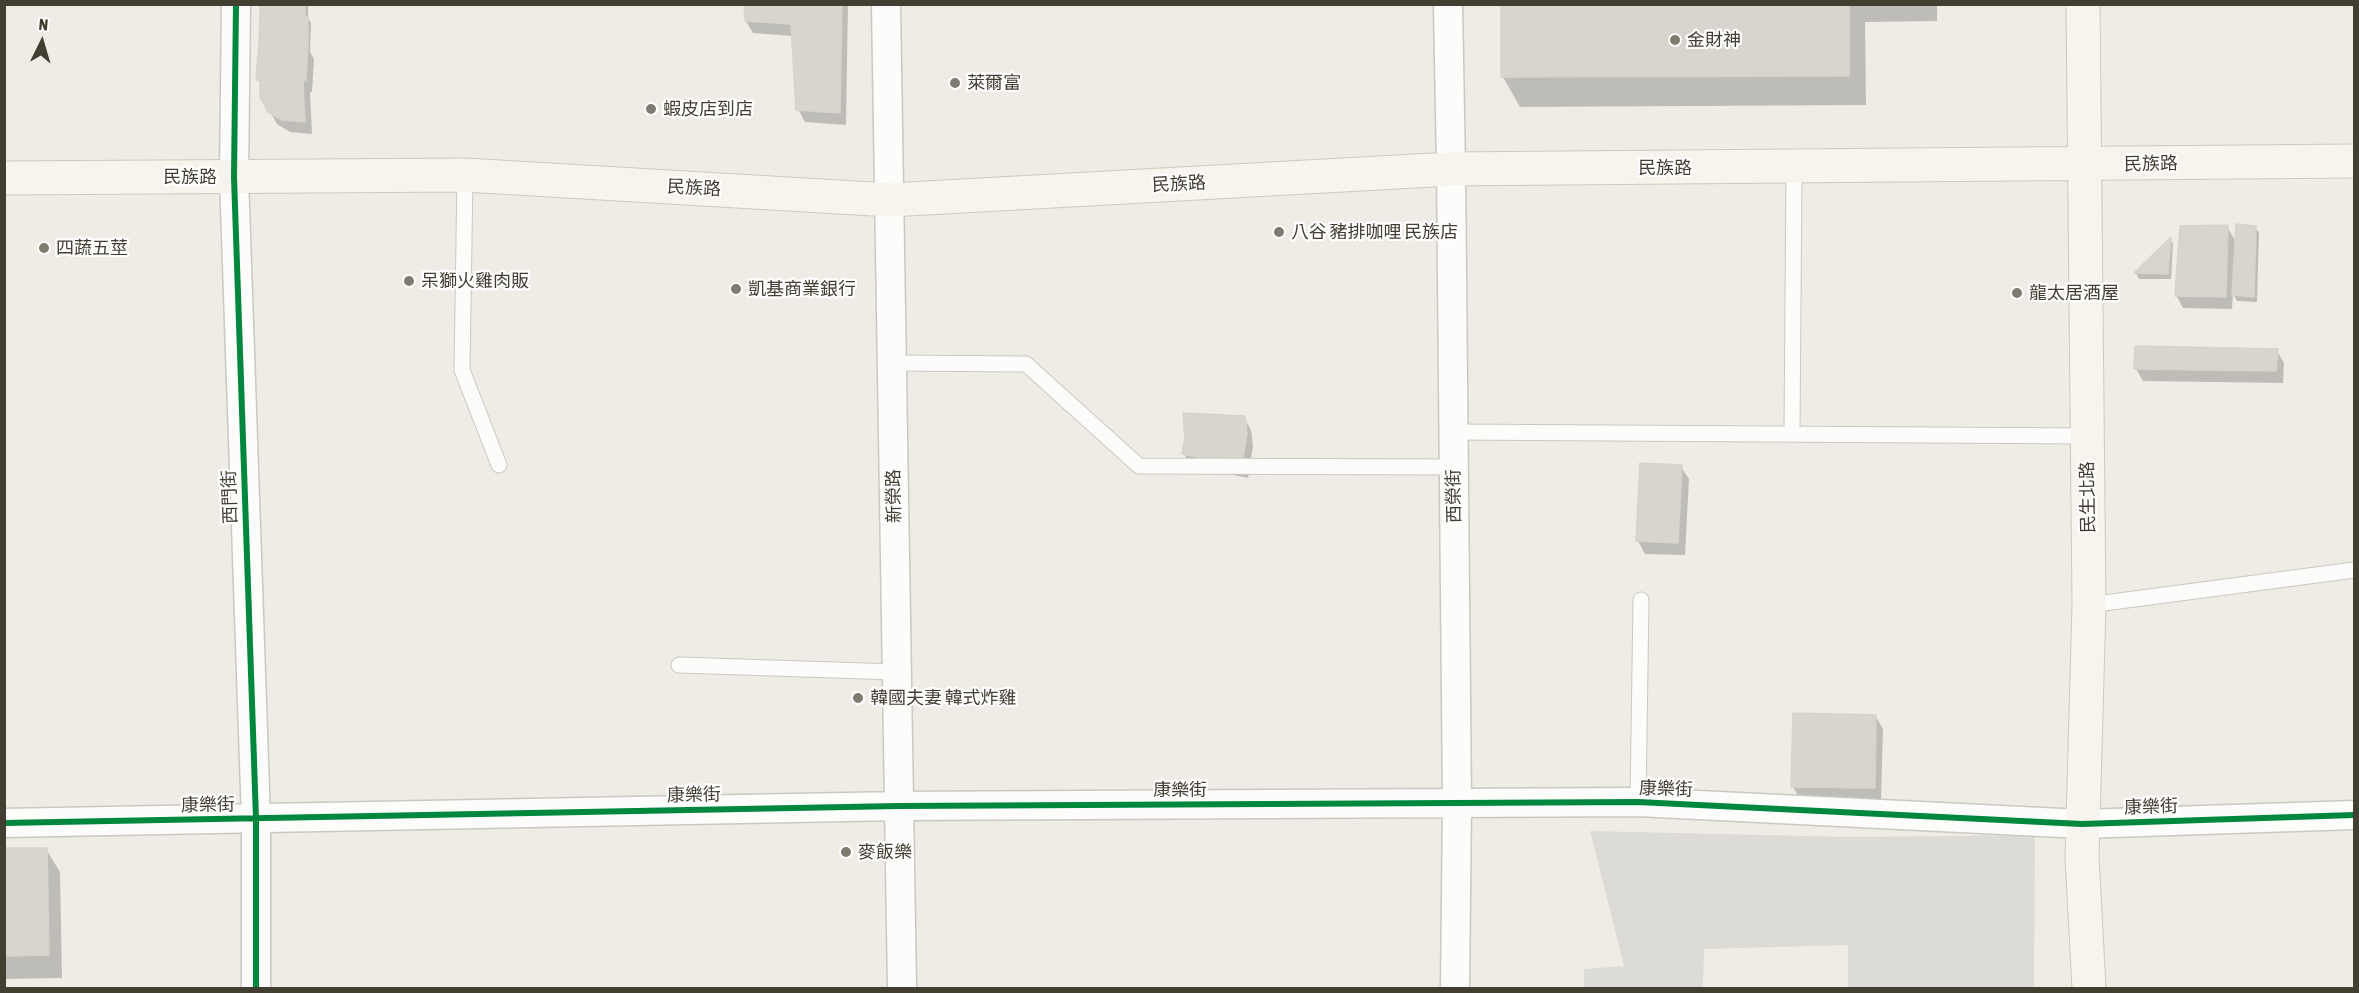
<!DOCTYPE html>
<meta charset="utf-8">
<style>
body{margin:0}
#map{position:relative;width:2359px;height:993px;overflow:hidden;background:#eeece5;font-family:"Asap Condensed",sans-serif}
canvas{display:block}
.frame{position:absolute;inset:0;border:6px solid #433e32;pointer-events:none}
.north{position:absolute;left:12px;top:12px;width:60px;height:60px;-webkit-text-stroke:4px #fff;paint-order:stroke;rotate:5deg;font-size:16px;font-weight:700;line-height:24px;text-align:center;color:#433e32}
.north::after{content:'';display:block;margin:auto;width:21px;height:27px;background:#433e32;clip-path:polygon(50% 0,100% 100%,50% 72%,0 100%)}
</style>
<div id="map">
<canvas width="2359" height="993"></canvas>
<div class="frame"></div>
<div class="north">N</div>
</div>
<script>
const ctx = document.querySelector('canvas').getContext('2d');
ctx.lineJoin = 'round';
function fill(path, color) {
  ctx.fillStyle = color;
  ctx.fill(path, 'evenodd');
}
function poly(rows) {
  const path = new Path2D();
  for (const r of rows) {
    path.moveTo(r[0], r[1]);
    for (let i = 2; i < r.length; i += 2) path.lineTo(r[i], r[i + 1]);
  }
  return path;
}
function stroke(path, color, width, dash) {
  ctx.strokeStyle = color;
  ctx.lineWidth = width;
  ctx.lineCap = dash ? 'butt' : 'round';
  ctx.setLineDash(dash || []);
  ctx.stroke(path);
}
function write(font, color, halo, rows, align = 'center') {
  ctx.font = font + ' "Asap Condensed","Noto Sans TC",sans-serif';
  ctx.lineWidth = 4.5;
  ctx.setLineDash([]);
  ctx.textBaseline = 'middle';
  ctx.strokeStyle = halo;
  ctx.fillStyle = color;
  for (const [text, x, y, turn = 0] of rows) {
    ctx.save();
    ctx.translate(x, y);
    ctx.rotate((+turn || 0) * Math.PI / 180);
    ctx.textAlign = isNaN(turn) ? turn : align;
    if (halo) ctx.strokeText(text, 0, 0);
    ctx.fillText(text, 0, 0);
    ctx.restore();
  }
}
const parking = poly([
 [1590,831,1850,837,2035,835,2034,988,1848,988,1848,945,1704,949,1703,988,1584,988,1584,969,1624,966]
]);
const shadow = poly([
 [261,4,308,4,308,17,311,23,310,52,314,59,312,92,310,92,312,134,290,132,277,124,270,111,258,79],
 [745,4,848,4,846,125,805,122,798,109,793,36,753,33,746,21],
 [1502,4,1937,4,1937,21,1865,22,1866,105,1520,107,1503,77],
 [2227,227,2237,243,2255,227,2259,233,2257,302,2237,301,2233,294,2232,309,2183,308,2176,295],
 [2170,239,2173,244,2171,279,2139,279,2136,273],
 [2136,348,2277,351,2284,363,2283,383,2143,381,2136,369],
 [1244,418,1251,430,1253,446,1248,478,1191,466,1184,454],
 [1642,465,1681,467,1689,479,1685,555,1645,554,1638,541],
 [1876,717,1883,729,1881,800,1800,799,1793,787],
 [46,849,60,872,62,978,4,979,4,850]
]);
const building = poly([
 [260,4,305,4,305,15,260,15,260,4],
 [744,4,842,4,840,113,796,110,791,24,745,21,744,4],
 [1501,4,1849,4,1849,76,1501,77,1501,4],
 [260,15,308,16,308,45,259,44,260,15],
 [259,44,308,45,306,80,256,80,259,44],
 [260,80,303,80,305,122,282,120,268,112,260,97,260,80],
 [2236,224,2256,226,2254,297,2232,295,2236,224],
 [2228,225,2226,297,2175,296,2180,226,2228,225],
 [2171,237,2168,274,2134,273,2171,237],
 [2135,346,2278,349,2276,371,2134,369,2135,346],
 [1183,413,1245,416,1247,433,1242,466,1182,454,1185,438,1183,413],
 [1640,463,1682,465,1678,543,1636,541,1640,463],
 [1793,713,1876,715,1875,788,1791,787,1793,713],
 [4,848,47,848,49,955,4,956,4,848]
]);
const service = poly([
 [465,175,462,370,499,465],
 [891,363,1026,364,1139,466,1454,467],
 [1454,432,2087,436],
 [1792,433,1794,167],
 [2089,605,2354,570],
 [679,665,897,672],
 [1638,802,1641,600]
]);
const minor = poly([
 [236,4,234,177,256,819,256,988],
 [886,4,902,988],
 [1448,4,1451,169,1457,804,1455,988],
 [4,823,899,806,1638,802,2082,824,2354,815]
]);
const secondary = poly([
 [2083,4,2089,605,2082,857,2089,988],
 [4,178,465,175,890,200,1451,169,2354,161]
]);
const cycleway = poly([
 [236,4,234,177,256,819,256,988],
 [4,823,899,806,1638,802,2082,824,2354,815]
]);
const markers = [
 [1675,40,6,"#7f7b71"],
 [955,83,6,"#7f7b71"],
 [651,109,6,"#7f7b71"],
 [1279,232,6,"#7f7b71"],
 [44,248,6,"#7f7b71"],
 [409,281,6,"#7f7b71"],
 [736,289,6,"#7f7b71"],
 [2017,293,6,"#7f7b71"],
 [858,698,6,"#7f7b71"],
 [846,852,6,"#7f7b71"]
];
const poiNames = [
 ["金財神",1687,40],
 ["萊爾富",967,83],
 ["蝦皮店到店",663,109],
 ["八谷 豬排咖哩 民族店",1291,232],
 ["四蔬五莖",56,248],
 ["呆獅火雞肉販",421,281],
 ["凱基商業銀行",748,289],
 ["龍太居酒屋",2029,293],
 ["韓國夫妻 韓式炸雞",870,698],
 ["麥飯樂",858,852]
];
const streetNames = [
 ["民族路",2151,164,-1],
 ["民族路",1665,168],
 ["民族路",190,177],
 ["民族路",1179,184,-3],
 ["民族路",694,188,3],
 ["新榮路",894,496,-91],
 ["西榮街",1454,496,-91],
 ["西門街",230,497,-92],
 ["民生北路",2088,497,-91],
 ["康樂街",1666,789,2],
 ["康樂街",1180,790],
 ["康樂街",694,795,-1],
 ["康樂街",208,805,-1],
 ["康樂街",2151,807,-2]
];
fill(parking, '#dddbd5');
fill(shadow, '#0003');
fill(building, '#d7d5cd');
stroke(building, '#d6d3cb', 1.5);
stroke(service, '#cac8c1', 17);
stroke(minor, '#cac8c1', 31);
stroke(secondary, '#cecabb', 35);
stroke(service, '#fcfcfb', 15);
stroke(minor, '#fcfcfb', 28);
stroke(secondary, '#f6f4ec', 33);
stroke(cycleway, '#00873e', 6);
for (const [x, y, r, color] of markers) {
  const dot = new Path2D();
  dot.arc(x, y, r, 0, 2 * Math.PI);
  ctx.fillStyle = color;
  ctx.fill(dot);
  stroke(dot, '#fff', 2);
}
write('18px', '#433e32', '#fff', poiNames, 'left');
write('18px', '#433e32', '#fff', streetNames);
</script>
